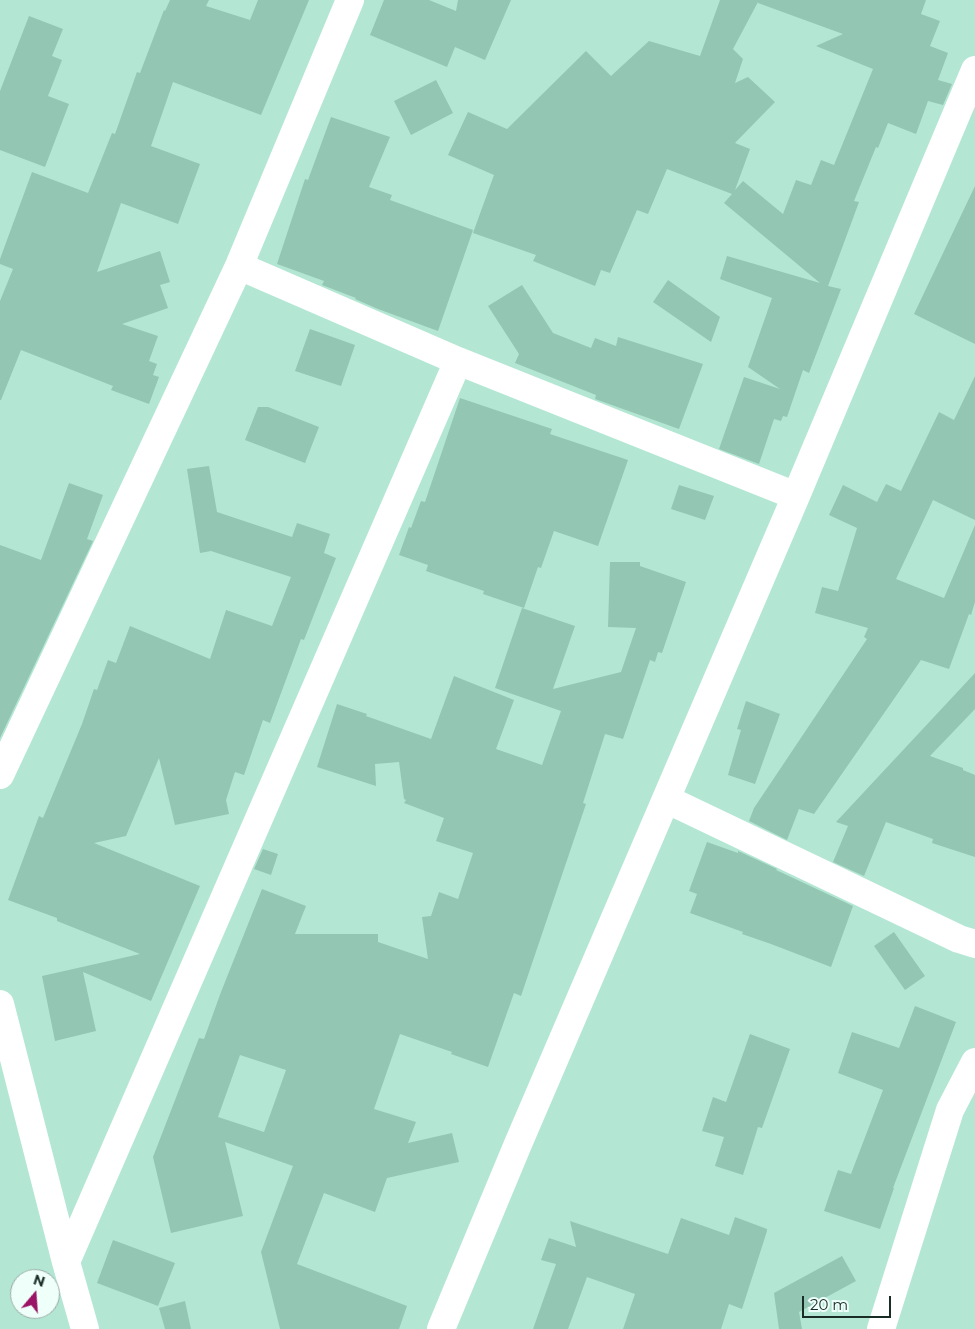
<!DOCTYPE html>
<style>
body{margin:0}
#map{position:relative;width:975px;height:1329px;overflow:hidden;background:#b3e7d4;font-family:Montserrat,sans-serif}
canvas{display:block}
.north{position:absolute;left:10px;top:1269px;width:50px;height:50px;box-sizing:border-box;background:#effff9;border:1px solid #99aba5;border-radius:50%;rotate:18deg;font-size:14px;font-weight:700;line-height:20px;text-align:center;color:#192d26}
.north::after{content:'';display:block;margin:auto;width:18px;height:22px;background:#9a1365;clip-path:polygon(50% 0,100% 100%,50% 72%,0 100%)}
.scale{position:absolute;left:802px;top:1296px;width:89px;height:22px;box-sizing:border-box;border:2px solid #192d26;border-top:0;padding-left:6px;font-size:15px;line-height:18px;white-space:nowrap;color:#192d26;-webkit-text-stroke:4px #effff9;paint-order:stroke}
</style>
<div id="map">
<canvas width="975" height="1329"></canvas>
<div class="north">N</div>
<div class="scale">20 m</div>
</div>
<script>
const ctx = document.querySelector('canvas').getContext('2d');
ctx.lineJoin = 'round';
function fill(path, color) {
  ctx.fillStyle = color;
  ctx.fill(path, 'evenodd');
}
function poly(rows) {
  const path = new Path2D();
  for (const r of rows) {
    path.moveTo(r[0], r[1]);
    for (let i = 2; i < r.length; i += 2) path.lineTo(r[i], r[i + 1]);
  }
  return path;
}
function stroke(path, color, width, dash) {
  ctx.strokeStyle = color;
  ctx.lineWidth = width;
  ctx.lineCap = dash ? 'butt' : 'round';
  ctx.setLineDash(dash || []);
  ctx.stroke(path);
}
const building = poly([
 [170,0,209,0,206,6,250,20,258,0,309,0,261,115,173,82,151,146,200,164,178,224,121,203,97,272,160,251,170,282,160,285,168,308,122,324,158,336,149,361,157,364,153,375,159,377,149,404,111,390,113,386,21,350,1,400,0,400,0,301,13,269,0,264,0,259,32,172,88,193,112,133,115,134,137,72,140,73,164,10,165,11],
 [384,0,429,0,456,11,458,0,511,0,485,60,455,47,447,67,370,35],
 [720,0,926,0,921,14,940,21,930,46,948,53,938,80,952,84,943,105,928,101,916,134,888,123,878,148,876,147,854,201,859,202,828,286,841,289,809,373,803,370,787,417,783,416,781,421,774,419,759,464,719,449,744,377,780,389,748,367,772,298,720,279,727,256,820,283,724,203,732,194,667,169,648,214,637,210,610,273,601,270,595,286,533,261,536,255,473,233,494,175,448,155,468,112,507,129,586,51,611,76,649,41,700,56],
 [758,2,758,3,843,34,816,46,873,69,834,165,821,160,811,185,796,180,783,214,743,181,735,190,750,149,735,143,775,102,748,77,735,83,743,59,733,49],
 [29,16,63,29,52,56,62,60,48,96,69,104,45,167,0,150,0,91],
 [436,80,453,113,411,135,394,101],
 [331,117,390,137,369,187,392,195,390,200,473,230,438,331,378,309,355,299,356,298,322,285,324,281,277,264,305,179,308,180],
 [975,186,975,344,914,314],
 [668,280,720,317,711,342,653,302],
 [522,285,553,333,591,348,595,338,616,346,618,337,703,364,679,429,595,399,596,395,515,363,519,354,488,306],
 [310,329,355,345,341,386,295,371],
 [975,376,975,520,933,500,896,579,944,598,975,525,975,602,971,615,969,614,949,669,921,660,814,814,799,809,787,840,749,821,754,808,867,639,864,637,868,628,815,613,822,587,838,591,857,528,829,515,843,485,877,502,886,484,901,491,939,412,954,420],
 [460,398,552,429,550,434,628,460,598,546,554,531,541,568,538,567,524,608,483,594,484,591,426,571,428,565,399,555,409,527,411,528,421,501,425,502],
 [258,407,268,407,319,427,305,463,245,440],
 [209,466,217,512,292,537,297,523,330,534,324,553,336,558,304,640,301,639,270,723,263,720,244,775,235,772,226,800,229,814,175,825,159,758,126,836,94,843,200,886,151,1001,83,972,96,1031,55,1041,42,976,140,954,57,921,57,918,8,900,39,816,43,818,82,724,94,689,97,690,108,660,116,663,130,626,210,659,226,610,272,626,291,577,211,551,200,553,187,469],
 [69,483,103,495,87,539,93,541,0,738,0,545,41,560],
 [679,485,714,496,705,520,671,509],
 [610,562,640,562,640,566,686,582,662,653,658,652,655,662,650,660,623,739,605,734,583,803,586,804,521,996,514,993,488,1067,451,1054,452,1052,400,1034,374,1109,416,1122,408,1143,452,1133,459,1162,387,1178,375,1212,324,1193,297,1264,407,1306,399,1329,280,1329,261,1252,293,1166,225,1142,243,1216,171,1233,153,1157,199,1038,204,1039,221,992,262,889,306,906,295,934,378,934,378,942,428,959,422,917,431,916,439,892,458,899,473,853,436,841,444,818,404,803,406,800,404,799,399,762,375,764,376,786,317,767,337,704,367,714,366,716,431,739,454,676,514,700,496,749,542,765,561,711,495,688,522,608,575,626,553,689,621,672,636,628,608,627],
 [240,1055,286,1070,264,1132,218,1117],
 [975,673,975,709,930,756,963,768,963,770,975,775,975,857,932,843,933,839,886,822,864,876,833,862,848,826,836,822],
 [746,701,780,714,755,784,728,775,741,730,737,729],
 [707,842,738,853,738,851,777,869,776,870,853,906,831,967,771,944,742,934,743,932,690,913,697,894,689,891],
 [263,849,278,854,271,875,254,869],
 [894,932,925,976,905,990,874,946],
 [915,1006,956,1022,893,1188,894,1188,880,1229,824,1211,838,1170,851,1174,883,1090,838,1073,852,1032,899,1048],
 [750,1034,790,1049,762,1128,758,1127,743,1175,715,1166,724,1137,702,1131,713,1097,726,1102],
 [735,1217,767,1229,767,1231,742,1309,729,1304,721,1329,623,1329,635,1294,587,1277,568,1329,533,1329,556,1264,541,1260,549,1238,576,1247,570,1221,668,1254,681,1218,729,1235],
 [113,1240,175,1263,158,1306,97,1283],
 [842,1256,856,1281,799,1312,802,1329,779,1329,774,1293],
 [185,1301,191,1329,165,1329,159,1308]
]);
const minor = poly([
 [239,266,458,361,796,496],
 [0,775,239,266,350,0],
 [666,799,959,939,975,944],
 [0,1004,66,1262,85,1329],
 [66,1262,458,361],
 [441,1329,518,1144,796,496,975,70],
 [881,1329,950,1110,975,1062]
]);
fill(building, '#93c6b3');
stroke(minor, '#fff', 28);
</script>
